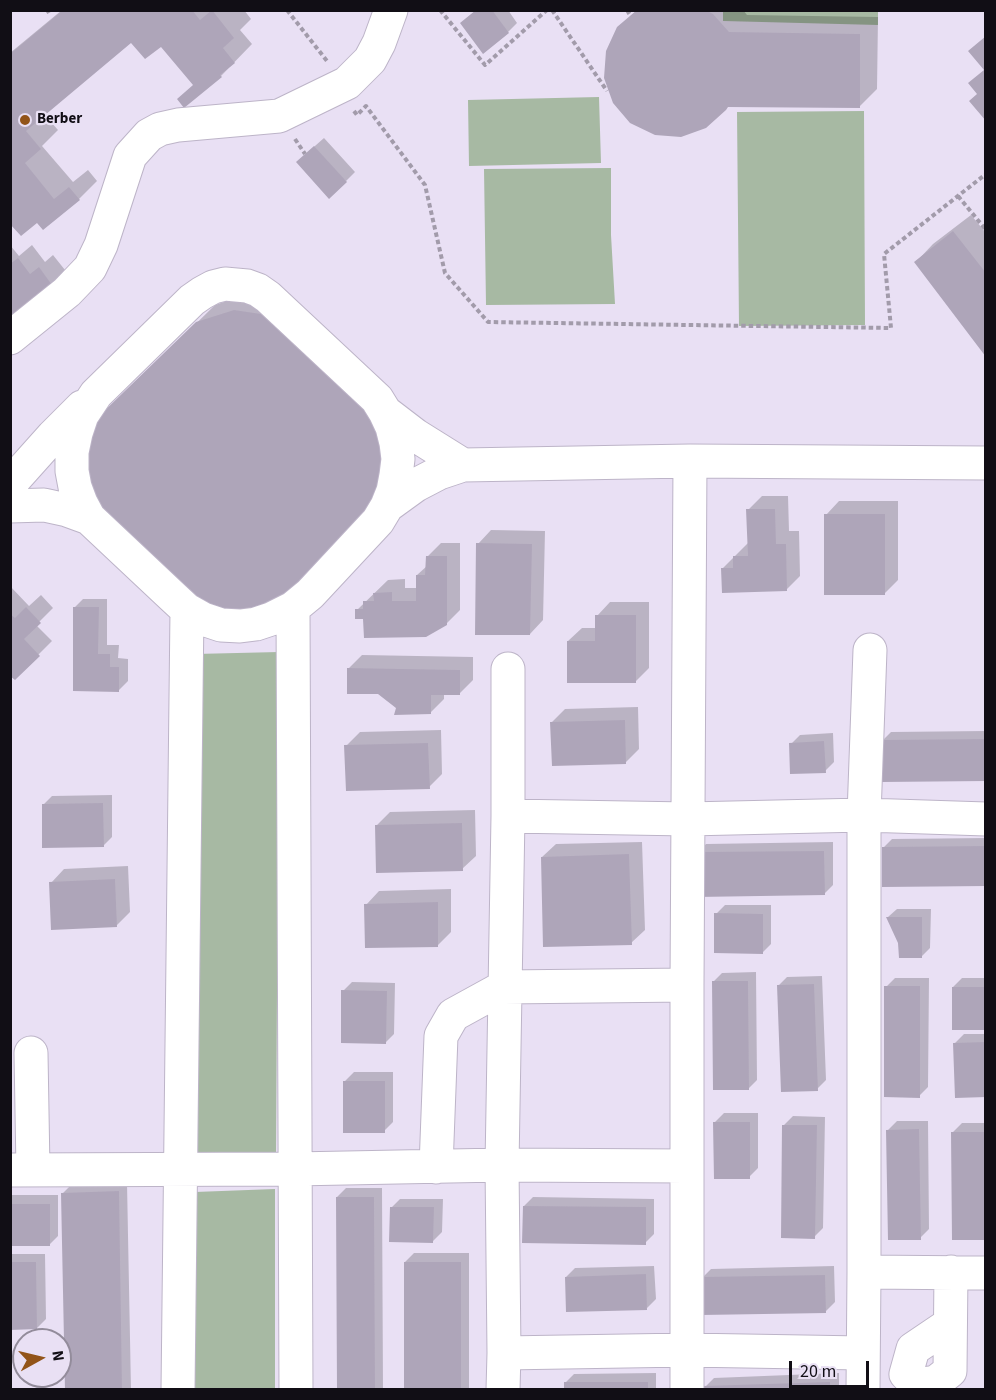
<!DOCTYPE html>
<style>
body{margin:0}
#map{position:relative;width:996px;height:1400px;overflow:hidden;background:#e9e0f4;font-family:"Source Sans 3",sans-serif}
canvas{display:block}
.frame{position:absolute;inset:0;border:12px solid #110e15;pointer-events:none}
.north{position:absolute;left:12px;top:1328px;width:60px;height:60px;box-sizing:border-box;background:#e9e0f4;border:2px solid #938c9b;border-radius:50%;rotate:82deg;font-size:16px;font-weight:700;line-height:24px;text-align:center;color:#110e15}
.north::after{content:'';display:block;margin:auto;width:21px;height:27px;background:#925419;clip-path:polygon(50% 0,100% 100%,50% 72%,0 100%)}
.scale{position:absolute;left:789px;top:1361px;width:80px;height:27px;box-sizing:border-box;border:3px solid #110e15;border-top:0;padding-left:8px;font-size:18px;line-height:21px;white-space:nowrap;color:#110e15;-webkit-text-stroke:4px #e9e0f4;paint-order:stroke}
</style>
<div id="map">
<canvas width="996" height="1400"></canvas>
<div class="frame"></div>
<div class="north">N</div>
<div class="scale">20 m</div>
</div>
<script>
const ctx = document.querySelector('canvas').getContext('2d');
ctx.lineJoin = 'round';
function fill(path, color) {
  ctx.fillStyle = color;
  ctx.fill(path, 'evenodd');
}
function poly(rows) {
  const path = new Path2D();
  for (const r of rows) {
    path.moveTo(r[0], r[1]);
    for (let i = 2; i < r.length; i += 2) path.lineTo(r[i], r[i + 1]);
  }
  return path;
}
function stroke(path, color, width, dash) {
  ctx.strokeStyle = color;
  ctx.lineWidth = width;
  ctx.lineCap = dash ? 'butt' : 'round';
  ctx.setLineDash(dash || []);
  ctx.stroke(path);
}
function write(font, color, halo, rows, align = 'center') {
  ctx.font = font + ' "Source Sans 3",sans-serif';
  ctx.lineWidth = 4.5;
  ctx.setLineDash([]);
  ctx.textBaseline = 'middle';
  ctx.strokeStyle = halo;
  ctx.fillStyle = color;
  for (const [text, x, y, turn = 0] of rows) {
    ctx.save();
    ctx.translate(x, y);
    ctx.rotate((+turn || 0) * Math.PI / 180);
    ctx.textAlign = isNaN(turn) ? turn : align;
    if (halo) ctx.strokeText(text, 0, 0);
    ctx.fillText(text, 0, 0);
    ctx.restore();
  }
}
const green = poly([
 [723,11,878,11,878,25,723,21],
 [599,97,601,163,469,166,468,100],
 [864,111,865,325,739,326,737,112],
 [611,168,611,235,615,304,486,305,484,169],
 [279,652,276,1158,193,1159,195,654],
 [275,1189,275,1389,194,1390,195,1192]
]);
const shadow = poly([
 [62,10,244,10,251,19,240,30,252,44,221,76,185,106,194,84,161,44,131,41,44,114,58,130,42,146,73,182,88,170,97,181,79,199,44,228,37,221,10,222,10,53],
 [476,10,508,10,517,23,508,32,483,52],
 [637,10,743,10,747,15,878,17,877,89,859,107],
 [324,138,355,172,346,181,307,153],
 [971,215,986,233,986,354,916,262,933,244],
 [10,245,19,256,32,245,45,262,53,255,65,270,51,284,10,332],
 [253,292,397,412,99,419,215,305],
 [762,496,788,496,789,531,799,531,800,576,786,590,722,569,749,542,748,510],
 [839,501,898,501,898,580,884,594,826,515],
 [491,530,545,531,543,620,530,634,478,544],
 [441,543,460,543,460,610,446,624,365,617,357,610,388,580,405,579,405,588,418,588,417,575,427,566,427,557],
 [10,586,29,606,41,595,53,608,36,625,52,641,15,678,10,673],
 [83,599,107,599,107,645,119,645,118,658,128,659,128,681,119,690,74,690,74,608],
 [610,602,649,602,649,668,635,682,568,641,582,628,597,628,597,616],
 [362,655,473,657,473,680,459,694,444,694,444,699,430,713,397,707,348,669],
 [638,707,639,749,626,762,552,722,565,709],
 [441,730,442,774,429,787,346,746,360,732],
 [986,731,986,779,882,741,891,732],
 [833,733,834,762,825,771,791,744,800,735],
 [112,795,112,837,103,846,43,805,52,796],
 [475,810,476,856,462,869,377,825,390,812],
 [986,838,986,885,883,848,892,839],
 [642,842,645,930,631,943,542,857,556,844],
 [833,842,833,885,824,894,697,853,706,844],
 [128,866,130,912,116,926,51,883,64,869],
 [451,889,451,932,438,945,366,905,379,891],
 [725,905,771,905,771,944,762,953,716,914],
 [897,909,931,909,930,948,921,957,899,943,888,917],
 [756,972,757,1080,748,1089,713,982,722,973],
 [822,976,826,1080,817,1089,778,986,787,977],
 [895,978,929,978,928,1087,919,1096,886,987],
 [962,978,986,978,986,1029,953,987],
 [352,982,395,983,394,1034,385,1043,343,991],
 [964,1034,986,1034,986,1096,955,1043],
 [354,1072,393,1072,393,1122,384,1131,345,1081],
 [724,1113,758,1113,758,1168,749,1177,715,1122],
 [793,1116,825,1117,823,1228,814,1237,784,1125],
 [897,1121,928,1121,929,1229,920,1238,888,1130],
 [962,1123,986,1123,986,1239,953,1132],
 [127,1183,131,1390,66,1390,63,1193,72,1184],
 [346,1188,382,1188,383,1390,338,1390,337,1197],
 [10,1195,58,1195,58,1236,49,1245,10,1245],
 [533,1197,654,1199,654,1234,645,1243,524,1206],
 [400,1199,443,1199,442,1232,433,1241,391,1208],
 [414,1253,469,1253,469,1390,405,1390,405,1262],
 [10,1254,45,1254,46,1319,37,1328,10,1328],
 [654,1266,656,1299,647,1308,566,1277,575,1268],
 [834,1266,835,1302,826,1311,702,1278,711,1269],
 [656,1373,656,1390,565,1390,565,1383,574,1374],
 [839,1373,839,1390,705,1390,705,1387,714,1378]
]);
const building = poly([
 [63,10,192,10,200,20,212,10,234,38,223,48,235,63,220,75,222,77,184,108,177,99,193,85,161,47,145,59,131,43,26,131,41,149,25,163,54,199,69,187,80,200,43,230,37,223,21,236,10,224,10,54],
 [476,10,492,10,509,33,483,54,460,23],
 [637,10,705,10,713,14,729,32,860,34,860,108,728,107,726,110,706,128,681,137,655,135,630,123,613,103,604,78,606,51,617,27],
 [986,36,986,121,969,101,977,94,968,83,984,70,968,51],
 [314,146,347,182,329,199,296,162],
 [953,231,986,273,986,357,914,262],
 [18,258,30,274,39,267,52,285,10,318,10,264],
 [234,310,261,314,286,331,369,408,389,460,377,505,289,594,263,606,230,612,200,606,86,493,84,449,97,418,196,322],
 [746,509,775,509,776,544,786,544,787,591,722,593,721,568,733,568,733,556,748,556],
 [824,514,885,514,885,595,824,595],
 [476,543,532,544,530,635,475,635],
 [426,556,447,556,447,625,426,637,364,638,363,619,355,619,355,609,363,609,363,601,374,601,373,593,392,592,392,601,416,601,416,575,425,575],
 [26,607,41,623,24,639,40,656,15,680,10,676,10,614,15,618],
 [73,607,99,607,98,654,110,654,110,667,119,667,119,692,73,691],
 [595,615,636,615,636,683,567,683,567,641,595,641],
 [347,668,460,670,460,695,431,695,431,714,394,715,396,708,378,694,347,694],
 [625,720,626,764,552,766,550,722],
 [986,739,986,781,881,782,881,740],
 [824,741,826,773,790,774,789,743],
 [428,743,430,789,346,791,344,745],
 [103,803,104,847,42,848,42,804],
 [462,823,463,871,376,873,375,825],
 [986,846,986,886,882,887,882,847],
 [824,851,825,895,696,897,696,852],
 [629,854,632,945,543,947,541,857],
 [115,879,117,927,51,930,49,882],
 [438,902,438,947,365,948,364,904],
 [714,913,763,914,763,954,714,953],
 [886,917,922,917,922,958,899,958,898,943],
 [712,981,748,981,749,1090,713,1090],
 [814,984,818,1091,781,1092,777,985],
 [884,986,920,986,920,1098,884,1097],
 [952,987,986,987,986,1030,952,1030],
 [341,990,387,991,386,1044,341,1043],
 [985,1042,986,1097,955,1098,953,1043],
 [343,1081,385,1081,385,1133,343,1133],
 [713,1122,750,1122,750,1179,714,1179],
 [782,1125,817,1125,815,1239,781,1238],
 [919,1129,921,1240,888,1240,886,1130],
 [951,1132,986,1132,986,1240,952,1240],
 [119,1191,122,1390,65,1390,61,1193],
 [336,1197,374,1197,375,1390,337,1390],
 [10,1204,50,1204,50,1246,10,1246],
 [523,1206,646,1207,646,1245,522,1243],
 [390,1207,434,1207,433,1243,389,1242],
 [10,1262,36,1262,37,1329,10,1330],
 [404,1262,461,1262,461,1390,404,1390],
 [646,1274,647,1310,566,1312,565,1277],
 [825,1275,826,1313,701,1315,701,1277],
 [564,1382,648,1382,648,1390,564,1390],
 [830,1382,830,1390,703,1390,703,1386]
]);
const path = poly([
 [47,10,49,13],
 [287,10,327,61],
 [440,10,485,65,547,10],
 [552,10,607,91],
 [627,10,630,15],
 [354,111,357,115,366,106,425,185,445,273,488,322,891,328,884,254,986,174],
 [295,139,305,154],
 [958,196,986,230]
]);
const minor = poly([
 [225,284,247,286,258,290,268,297,377,399,385,412,392,427,396,443,398,459,396,475,393,491,387,506,378,521,310,594,293,608,271,619,256,624,240,626,221,625,203,619,187,610,173,597,89,518,81,503,75,487,72,471,72,452,76,433,82,415,96,394,192,300,202,293,213,287,225,284],
 [10,338,67,292,90,268,101,245,130,156,149,135,160,129,178,125,279,116,347,83,370,60,379,43,391,10],
 [385,412,415,435,463,465],
 [10,484,53,436,82,407],
 [10,506,44,505,67,510,89,518],
 [387,506,416,485,439,473,463,465,690,461,986,463],
 [293,608,296,1390],
 [508,816,688,819,864,815,986,819],
 [31,1053,33,1170],
 [436,1167,441,1036,453,1015,504,987,687,985],
 [10,1170,294,1169,502,1165,686,1166],
 [864,1272,986,1273],
 [950,1324,913,1349,906,1374,917,1385,936,1382,950,1371,951,1272],
 [504,1353,687,1350,862,1353],
 [178,1390,187,610],
 [503,1390,504,1353,502,1165,508,816,508,669],
 [687,1390,687,985,690,461],
 [863,1390,864,1272,864,815,870,650]
]);
const markers = [
 [25,120,6,"#925419"]
];
const poiNames = [
 ["Berber",37,120]
];
fill(green, '#a7b9a3');
fill(shadow, '#0003');
fill(building, '#aea5b9');
stroke(minor, '#bdb4c8', 35);
stroke(path, '#a29baa', 4, [4.5, 3]);
stroke(minor, '#fff', 33);
for (const [x, y, r, color] of markers) {
  const dot = new Path2D();
  dot.arc(x, y, r, 0, 2 * Math.PI);
  ctx.fillStyle = color;
  ctx.fill(dot);
  stroke(dot, '#e9e0f4', 2);
}
write('bold 15px', '#110e15', '#e9e0f4', poiNames, 'left');
</script>
